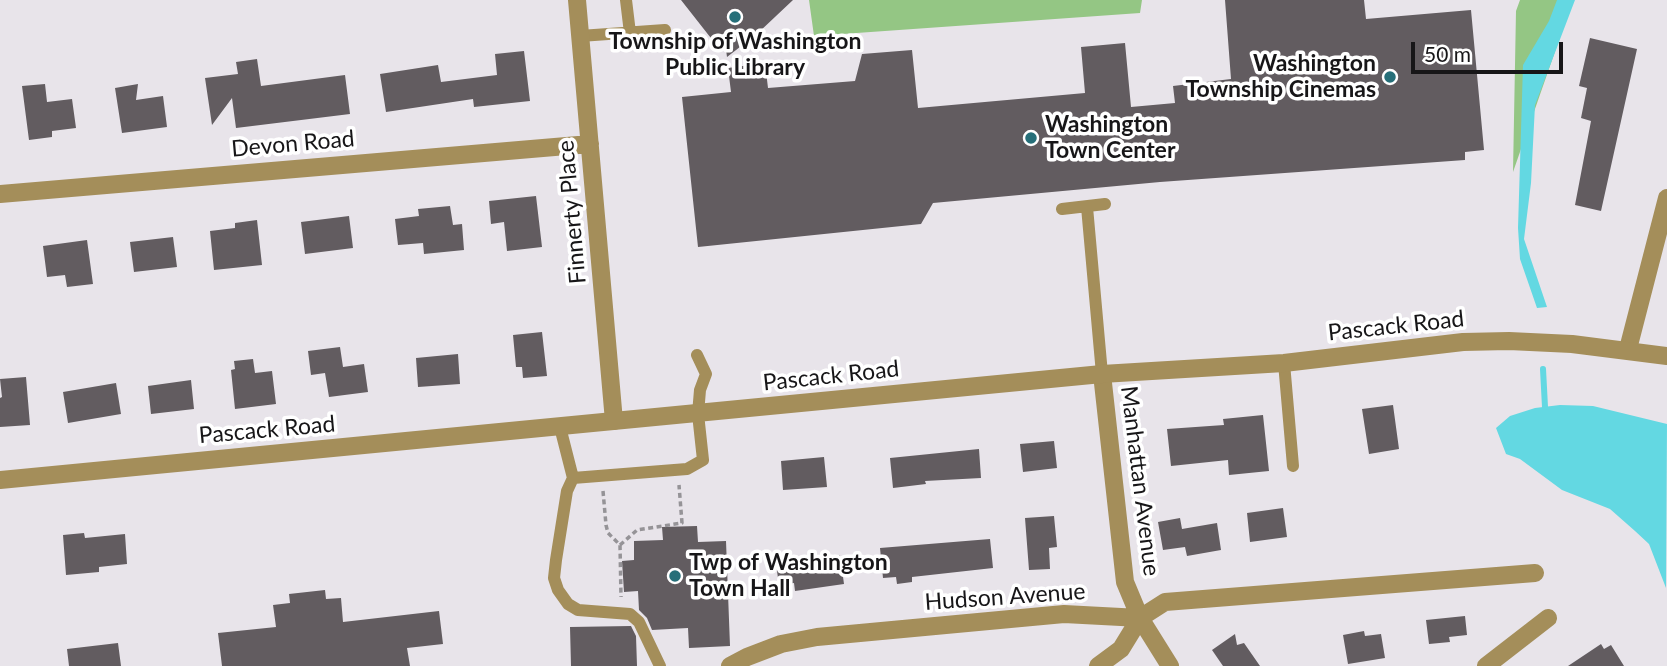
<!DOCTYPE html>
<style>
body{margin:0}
#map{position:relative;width:1667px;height:666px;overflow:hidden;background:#e8e4ea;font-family:Lato,sans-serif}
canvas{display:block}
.scale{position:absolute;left:1411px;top:42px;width:152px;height:32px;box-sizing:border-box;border:4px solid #171618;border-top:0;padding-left:9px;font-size:21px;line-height:24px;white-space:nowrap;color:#171618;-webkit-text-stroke:5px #fff;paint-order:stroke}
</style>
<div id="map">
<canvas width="1667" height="666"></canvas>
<div class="scale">50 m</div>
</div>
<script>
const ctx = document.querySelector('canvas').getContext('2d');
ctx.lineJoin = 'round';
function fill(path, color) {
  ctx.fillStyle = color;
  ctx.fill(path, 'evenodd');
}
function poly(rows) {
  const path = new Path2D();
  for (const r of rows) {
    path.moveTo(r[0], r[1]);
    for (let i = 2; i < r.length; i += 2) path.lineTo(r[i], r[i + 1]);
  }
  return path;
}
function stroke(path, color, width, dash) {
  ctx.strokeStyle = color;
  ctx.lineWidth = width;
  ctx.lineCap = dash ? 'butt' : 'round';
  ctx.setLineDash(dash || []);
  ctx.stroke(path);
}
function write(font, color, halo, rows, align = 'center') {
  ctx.font = font + ' Lato,sans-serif';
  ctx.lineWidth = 7;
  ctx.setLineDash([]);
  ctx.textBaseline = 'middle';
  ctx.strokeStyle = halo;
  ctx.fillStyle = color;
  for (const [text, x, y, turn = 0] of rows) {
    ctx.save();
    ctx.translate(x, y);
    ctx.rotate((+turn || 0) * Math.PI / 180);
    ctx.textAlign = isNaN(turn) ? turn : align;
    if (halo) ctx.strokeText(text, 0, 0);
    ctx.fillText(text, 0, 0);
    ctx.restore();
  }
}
const forest = poly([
 [809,0,1142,0,1140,13,814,36],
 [1520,0,1573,0,1513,172,1516,11]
]);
const water = poly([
 [1557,0,1575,0,1535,105,1531,183,1524,239,1547,307,1537,308,1520,259,1518,228,1523,65,1549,21],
 [1560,405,1593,406,1667,424,1666,588,1649,544,1635,531,1610,509,1562,490,1520,459,1506,454,1496,428,1510,416,1535,408]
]);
const stream = poly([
 [1543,369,1545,407]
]);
const building = poly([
 [681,0,793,0,758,33,727,57,725,42,714,42],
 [1225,0,1364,0,1366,19,1471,10,1484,150,1465,152,1465,160,1160,182,933,203,921,224,698,247,682,97,731,92,728,68,765,63,768,88,855,81,862,54,912,50,918,108,1085,93,1081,47,1125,43,1131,107,1175,103,1173,86,1231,79],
 [1590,38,1637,49,1601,211,1575,205,1591,121,1581,118,1587,88,1579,86],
 [524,51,530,101,474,107,473,99,386,112,380,74,438,65,441,82,497,75,495,54],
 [257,59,261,86,345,75,350,114,236,128,232,98,212,125,205,78,238,74,236,62],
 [45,84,47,102,72,99,76,128,52,131,52,137,29,140,22,86],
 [138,84,136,100,163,96,167,127,122,133,115,88],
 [536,196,542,247,507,251,504,222,491,224,489,201],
 [450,206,453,225,462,224,464,250,424,254,423,243,398,245,395,219,419,216,418,209],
 [349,216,353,248,305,254,301,222],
 [257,220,262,265,214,270,210,231,235,228,235,223],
 [173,237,177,267,134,272,130,242],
 [87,240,93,284,67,287,65,275,47,277,43,246],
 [542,332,547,376,523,378,522,367,516,367,513,335],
 [340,347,343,367,364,364,368,392,329,397,325,373,311,375,308,351],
 [458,354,460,384,418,387,416,358],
 [253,359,255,373,272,371,276,404,235,409,231,370,235,369,234,361],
 [26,377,30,425,0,427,0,398,2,397,0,379],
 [191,380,194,409,151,414,148,386],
 [116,383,121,414,68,423,63,392],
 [1393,405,1399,449,1369,454,1362,409],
 [1263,415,1269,471,1229,475,1228,460,1171,466,1167,429,1224,425,1223,419],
 [1054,441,1057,468,1023,472,1020,444],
 [979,449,981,478,925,481,926,484,893,488,890,458],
 [824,457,827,487,783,490,781,461],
 [1283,508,1287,537,1250,542,1247,513],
 [1054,516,1057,547,1049,548,1050,569,1029,570,1025,518],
 [1180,518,1182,529,1217,523,1221,550,1187,556,1185,547,1163,550,1158,522],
 [697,526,698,542,726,541,730,646,689,648,688,628,652,630,647,618,639,610,638,591,624,592,622,561,634,560,634,541,663,540,662,527],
 [84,533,85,538,125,534,127,564,99,567,99,572,66,575,63,535],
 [990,539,993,568,912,577,912,582,897,584,896,577,883,578,880,548],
 [840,555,844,584,795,591,794,583,779,585,776,564],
 [325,590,326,599,341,598,343,622,439,611,443,644,407,648,410,666,222,666,218,633,276,627,273,605,290,603,289,594],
 [1465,616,1467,635,1449,637,1450,642,1429,644,1426,620],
 [631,626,636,636,637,666,571,666,570,627],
 [1364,631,1365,636,1381,634,1385,658,1348,664,1343,635],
 [1235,634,1237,645,1244,643,1260,666,1223,666,1212,650],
 [118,643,121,666,69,666,67,649],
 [1601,644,1604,649,1611,645,1624,666,1568,666]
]);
const path = poly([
 [603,491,606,525,608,533,620,545,621,597],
 [620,545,637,530,682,523,679,485]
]);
const service = poly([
 [626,0,630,33],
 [580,36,665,30],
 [1087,207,1102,374],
 [1062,209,1105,204],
 [1284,363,1293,466],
 [560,427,573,478,687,469,703,460,698,414,700,390,706,374,697,355],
 [573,478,567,491,556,560,554,578,558,590,568,604,578,610,630,614,639,622,660,666]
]);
const minor = poly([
 [577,0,614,421],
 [0,194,590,144],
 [1628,349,1667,198],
 [1102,374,1125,582,1140,618,1170,666],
 [730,666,747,657,781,644,817,637,1064,614,1140,618,1165,602,1535,573],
 [1098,666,1121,649,1140,618],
 [1486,666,1548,618]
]);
const tertiary = poly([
 [0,480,1102,374,1284,363,1463,342,1509,341,1572,344,1667,356]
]);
const markers = [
 [735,17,7,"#266f79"],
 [1390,77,7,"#266f79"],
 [1031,138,7,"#266f79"],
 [675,576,7,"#266f79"]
];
const poiNames = [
 ["Township of Washington",735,42,"center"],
 ["Public Library",735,68,"center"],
 ["Washington",1376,64,"right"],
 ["Township Cinemas",1376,90,"right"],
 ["Washington",1045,125],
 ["Town Center",1045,151],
 ["Twp of Washington",689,563],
 ["Town Hall",689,589]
];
const streetNames = [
 ["Devon Road",293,144,-5],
 ["Finnerty Place",572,212,-95],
 ["Pascack Road",1396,326,-6],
 ["Pascack Road",831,376,-6],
 ["Pascack Road",267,430,-5],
 ["Manhattan Avenue",1140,481,83],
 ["Hudson Avenue",1005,597,-4]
];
fill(forest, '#94c684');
fill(water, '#63d8e2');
stroke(stream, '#63d8e2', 6);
fill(building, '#625c60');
stroke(path, '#959397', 3.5, [5, 3.5]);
stroke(service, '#a48e5a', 12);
stroke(minor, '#a48e5a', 18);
stroke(tertiary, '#a48e5a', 18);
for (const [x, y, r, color] of markers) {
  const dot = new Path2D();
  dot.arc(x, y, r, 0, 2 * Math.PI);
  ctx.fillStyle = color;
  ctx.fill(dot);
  stroke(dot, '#fff', 2.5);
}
write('bold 23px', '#171618', '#fff', poiNames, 'left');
write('23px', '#171618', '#fff', streetNames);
</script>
